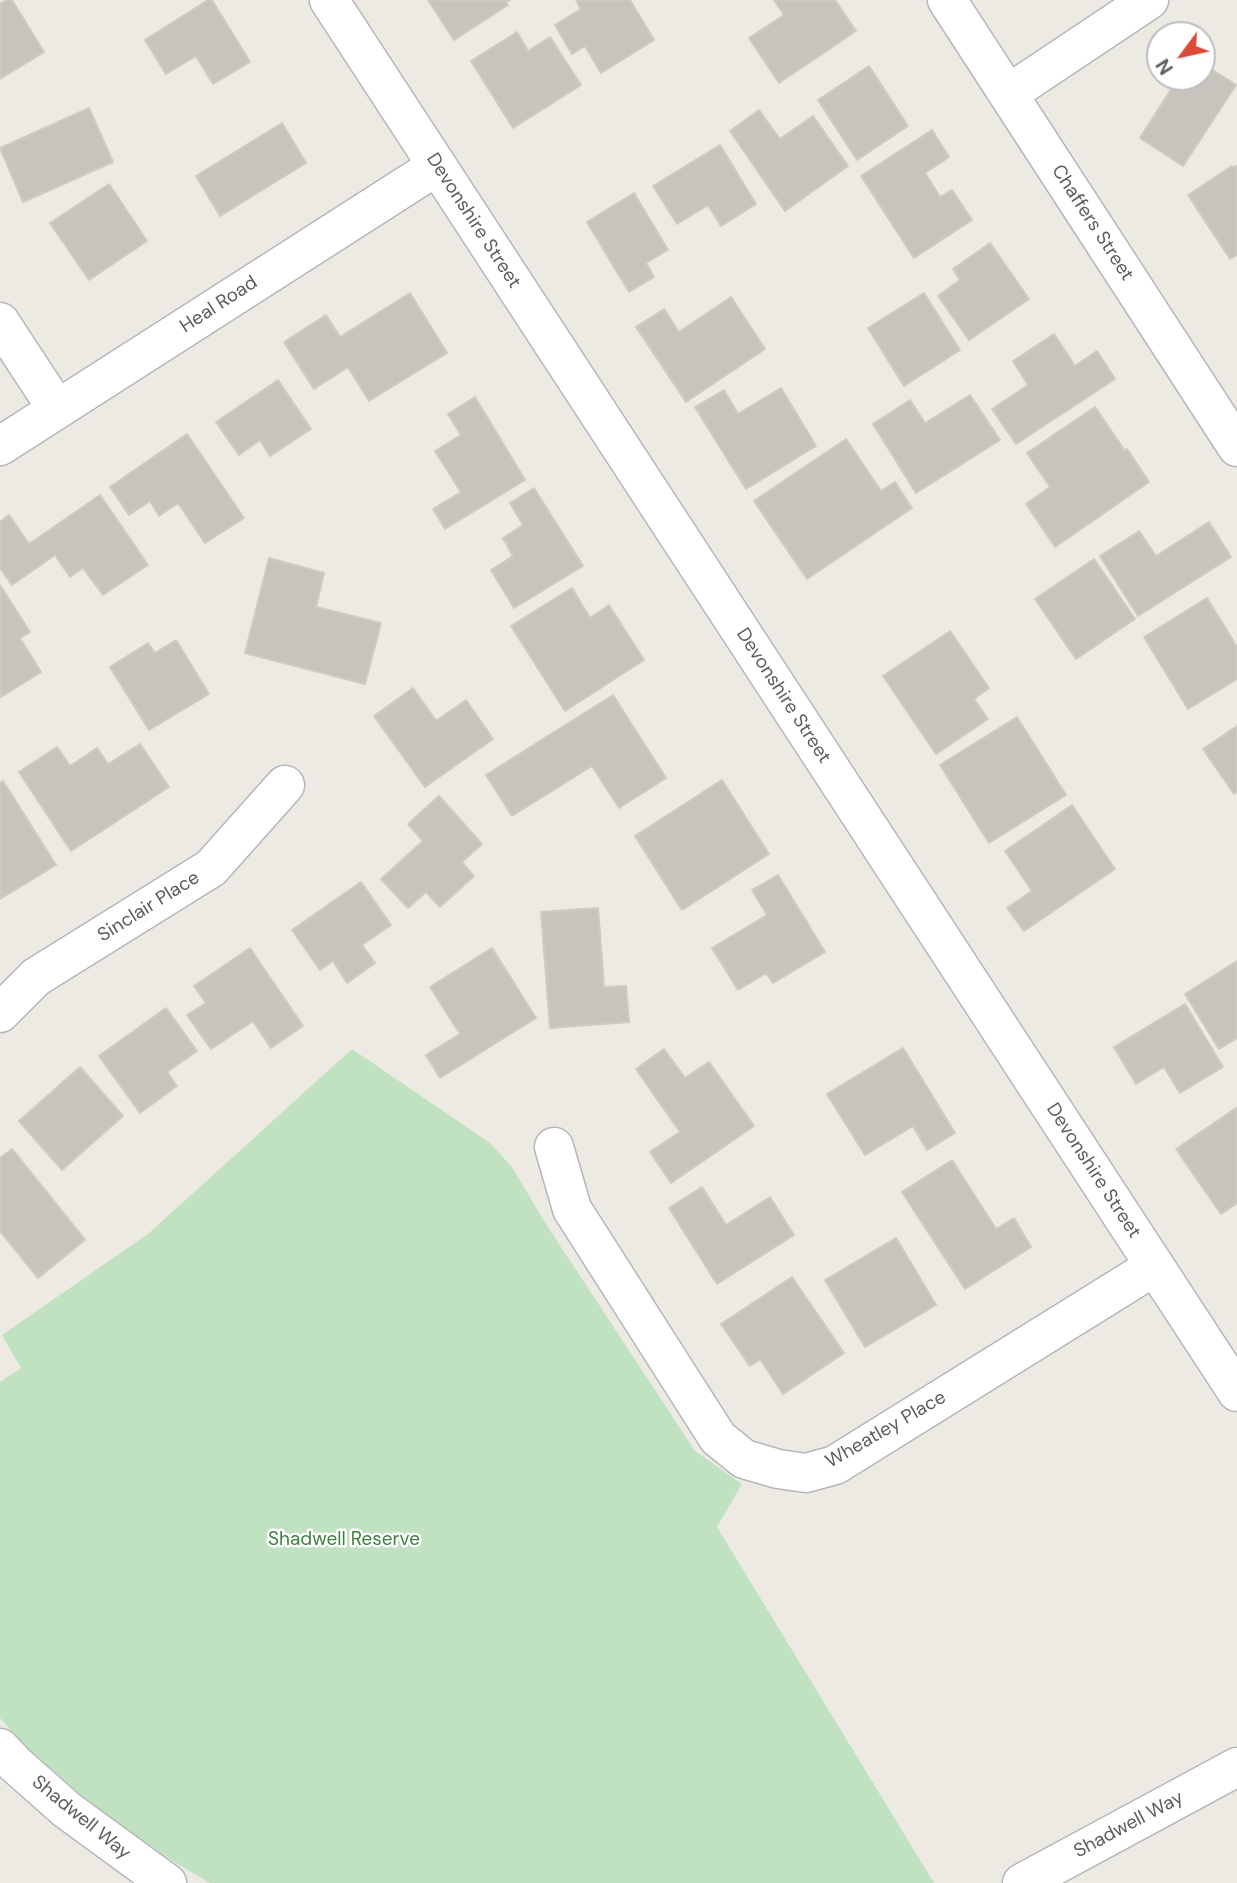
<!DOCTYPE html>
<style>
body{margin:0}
#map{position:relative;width:1237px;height:1883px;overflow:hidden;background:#eceae2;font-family:"DM Sans",sans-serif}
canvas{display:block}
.north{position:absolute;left:1146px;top:21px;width:70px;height:70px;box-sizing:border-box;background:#fff;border:2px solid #bdbec0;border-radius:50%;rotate:237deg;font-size:19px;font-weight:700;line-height:28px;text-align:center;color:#5a5d61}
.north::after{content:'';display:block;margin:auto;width:24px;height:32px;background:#db4938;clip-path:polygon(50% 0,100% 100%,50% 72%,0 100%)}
</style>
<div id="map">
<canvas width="1237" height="1883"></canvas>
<div class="north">N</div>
</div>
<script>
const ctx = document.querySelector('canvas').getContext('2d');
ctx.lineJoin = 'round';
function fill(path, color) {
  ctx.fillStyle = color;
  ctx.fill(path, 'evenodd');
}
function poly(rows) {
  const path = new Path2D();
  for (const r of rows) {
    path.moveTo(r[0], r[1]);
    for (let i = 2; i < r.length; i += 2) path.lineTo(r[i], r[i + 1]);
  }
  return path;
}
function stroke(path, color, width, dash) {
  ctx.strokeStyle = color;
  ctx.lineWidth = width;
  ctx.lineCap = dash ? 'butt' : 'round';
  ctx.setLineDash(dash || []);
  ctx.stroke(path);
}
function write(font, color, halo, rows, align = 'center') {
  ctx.font = font + ' "DM Sans",sans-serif';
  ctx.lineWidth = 5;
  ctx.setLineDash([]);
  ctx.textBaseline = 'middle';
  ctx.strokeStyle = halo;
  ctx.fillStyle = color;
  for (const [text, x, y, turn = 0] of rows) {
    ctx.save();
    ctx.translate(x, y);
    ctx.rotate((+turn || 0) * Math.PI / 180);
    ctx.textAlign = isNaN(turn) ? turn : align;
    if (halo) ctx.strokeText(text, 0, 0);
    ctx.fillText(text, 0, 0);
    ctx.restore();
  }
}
const green = poly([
 [352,1049,490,1143,512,1167,544,1221,695,1451,742,1484,717,1527,934,1883,210,1883,176,1863,123,1827,75,1790,23,1744,0,1718,0,1382,21,1368,2,1335,148,1234]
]);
const building = poly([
 [6,0,12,0,44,52,0,79,0,4,6,0],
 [208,0,212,0,250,62,213,84,196,56,166,74,145,40,208,0],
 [428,0,510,0,506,2,508,5,454,40,428,0],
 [576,0,630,0,654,40,601,73,585,46,572,54,555,25,581,9,576,0],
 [774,0,835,0,856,31,779,83,749,38,784,15,774,0],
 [517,32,528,51,550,37,581,85,513,128,471,61,517,32],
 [1202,63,1236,85,1183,166,1140,138,1179,77,1202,77,1202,63],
 [869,66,908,126,857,160,818,100,869,66],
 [89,108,113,162,23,202,0,148,89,108],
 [759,110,780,139,813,116,848,166,785,211,730,131,759,110],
 [282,123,306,163,220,216,196,176,282,123],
 [932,130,949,157,925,173,940,197,952,190,972,220,914,258,861,176,932,130],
 [720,145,756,204,721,226,708,205,677,224,653,186,720,145],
 [1232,166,1233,168,1237,166,1237,255,1230,259,1188,195,1232,166],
 [109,184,147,241,89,280,50,223,109,184],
 [634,193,668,250,646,263,654,277,629,292,587,222,634,193],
 [990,243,1029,299,969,340,938,296,960,280,953,269,990,243],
 [410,293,447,353,369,401,348,367,314,389,284,342,326,315,340,337,410,293],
 [924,293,960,350,904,386,868,328,924,293],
 [731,297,765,349,686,402,636,327,664,309,679,332,731,297],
 [1054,334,1075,366,1097,351,1115,379,1016,444,992,409,1028,385,1013,361,1054,334],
 [278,380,311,429,270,456,260,440,239,455,216,422,278,380],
 [781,388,816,446,746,489,695,407,724,390,738,414,781,388],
 [970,395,1000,440,916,493,873,424,910,400,925,423,970,395],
 [475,397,525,480,445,529,433,509,461,492,435,451,461,435,448,414,475,397],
 [1095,407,1125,451,1127,449,1149,482,1055,547,1026,504,1050,487,1027,453,1095,407],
 [187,434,244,518,205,543,178,503,159,516,150,501,129,515,110,487,187,434],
 [846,439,881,491,895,482,912,508,807,579,754,501,846,439],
 [534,488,583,566,514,608,491,570,513,556,503,538,523,525,510,503,534,488],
 [100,495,148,565,103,595,83,568,70,577,55,555,12,585,0,568,0,522,9,515,29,544,100,495],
 [1209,522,1231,557,1138,616,1100,556,1139,531,1156,556,1209,522],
 [269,558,324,573,316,607,381,623,365,684,245,653,269,558],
 [1094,559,1135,619,1076,659,1035,599,1094,559],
 [0,585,30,632,20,638,41,672,1,697,0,585],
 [572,588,590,618,609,605,644,660,565,711,511,626,572,588],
 [1207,598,1237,647,1237,679,1188,709,1144,637,1207,598],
 [950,631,989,688,974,699,988,719,936,754,883,676,950,631],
 [176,640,209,694,149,730,110,667,148,643,155,653,176,640],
 [413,688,436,721,466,700,493,739,425,787,374,716,413,688],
 [613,695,666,778,619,808,592,766,512,816,486,775,613,695],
 [1017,717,1066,795,989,843,940,765,1017,717],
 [1237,726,1237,792,1234,794,1203,749,1237,726],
 [140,744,169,787,71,851,19,772,57,747,70,766,97,748,108,764,140,744],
 [722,780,769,854,682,910,635,836,722,780],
 [3,781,56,865,0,899,0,783,3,781],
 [439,796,482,844,462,862,474,876,440,907,426,892,408,908,381,879,423,841,408,824,439,796],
 [1072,805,1115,869,1024,931,1007,908,1032,891,1005,851,1072,805],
 [778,875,825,952,773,983,766,973,738,990,712,948,767,915,752,890,778,875],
 [361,882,391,925,362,945,375,963,347,983,333,961,320,970,292,930,361,882],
 [598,908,604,987,626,986,629,1022,550,1028,541,912,598,908],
 [250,948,303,1026,271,1048,253,1021,211,1049,187,1015,206,1003,194,986,250,948],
 [492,948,536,1018,440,1078,426,1055,460,1034,430,987,492,948],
 [1237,961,1237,1038,1219,1049,1185,994,1237,961],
 [1185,1004,1223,1067,1180,1093,1164,1067,1136,1084,1114,1047,1185,1004],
 [166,1008,197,1051,167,1072,177,1086,140,1113,99,1056,166,1008],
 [903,1048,955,1133,927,1150,913,1126,865,1155,827,1094,903,1048],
 [664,1049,685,1078,709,1062,754,1126,671,1183,650,1152,680,1132,636,1069,664,1049],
 [80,1067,123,1116,62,1170,19,1121,80,1067],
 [1236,1108,1237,1110,1237,1203,1221,1214,1176,1149,1236,1108],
 [12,1149,85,1240,38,1278,0,1231,0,1158,12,1149],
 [952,1160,996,1229,1014,1218,1031,1247,965,1289,902,1192,952,1160],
 [702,1187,726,1225,770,1197,794,1235,717,1284,669,1208,702,1187],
 [896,1238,936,1305,865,1347,825,1280,896,1238],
 [792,1277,844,1353,783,1394,760,1359,750,1366,721,1324,792,1277]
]);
const minor = poly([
 [329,0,1237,1392],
 [947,0,1237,447],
 [1008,94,1149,0],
 [0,322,57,409],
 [0,446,437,166],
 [0,1013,36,977,211,868,285,785],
 [554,1147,572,1209,718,1438,744,1459,778,1469,806,1473,835,1465,1155,1266],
 [0,1748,15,1764,67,1810,167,1883],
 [1022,1883,1237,1767]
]);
const streetNames = [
 ["Devonshire Street",473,221,57],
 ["Chaffers Street",1092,223,57],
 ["Heal Road",219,305,-33],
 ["Devonshire Street",783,696,57],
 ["Sinclair Place",149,907,-32],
 ["Devonshire Street",1093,1171,57],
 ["Wheatley Place",886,1430,-30],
 ["Shadwell Way",81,1818,39],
 ["Shadwell Way",1129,1825,-28]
];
const parkNames = [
 ["Shadwell Reserve",344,1540]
];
fill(green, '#c0e2c0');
fill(building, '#c7c4be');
stroke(building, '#d0cbc1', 2);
stroke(minor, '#b4b7bb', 41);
stroke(minor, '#fff', 38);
write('19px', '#5a5d61', '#fff', streetNames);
write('19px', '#3b803f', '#fff', parkNames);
</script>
